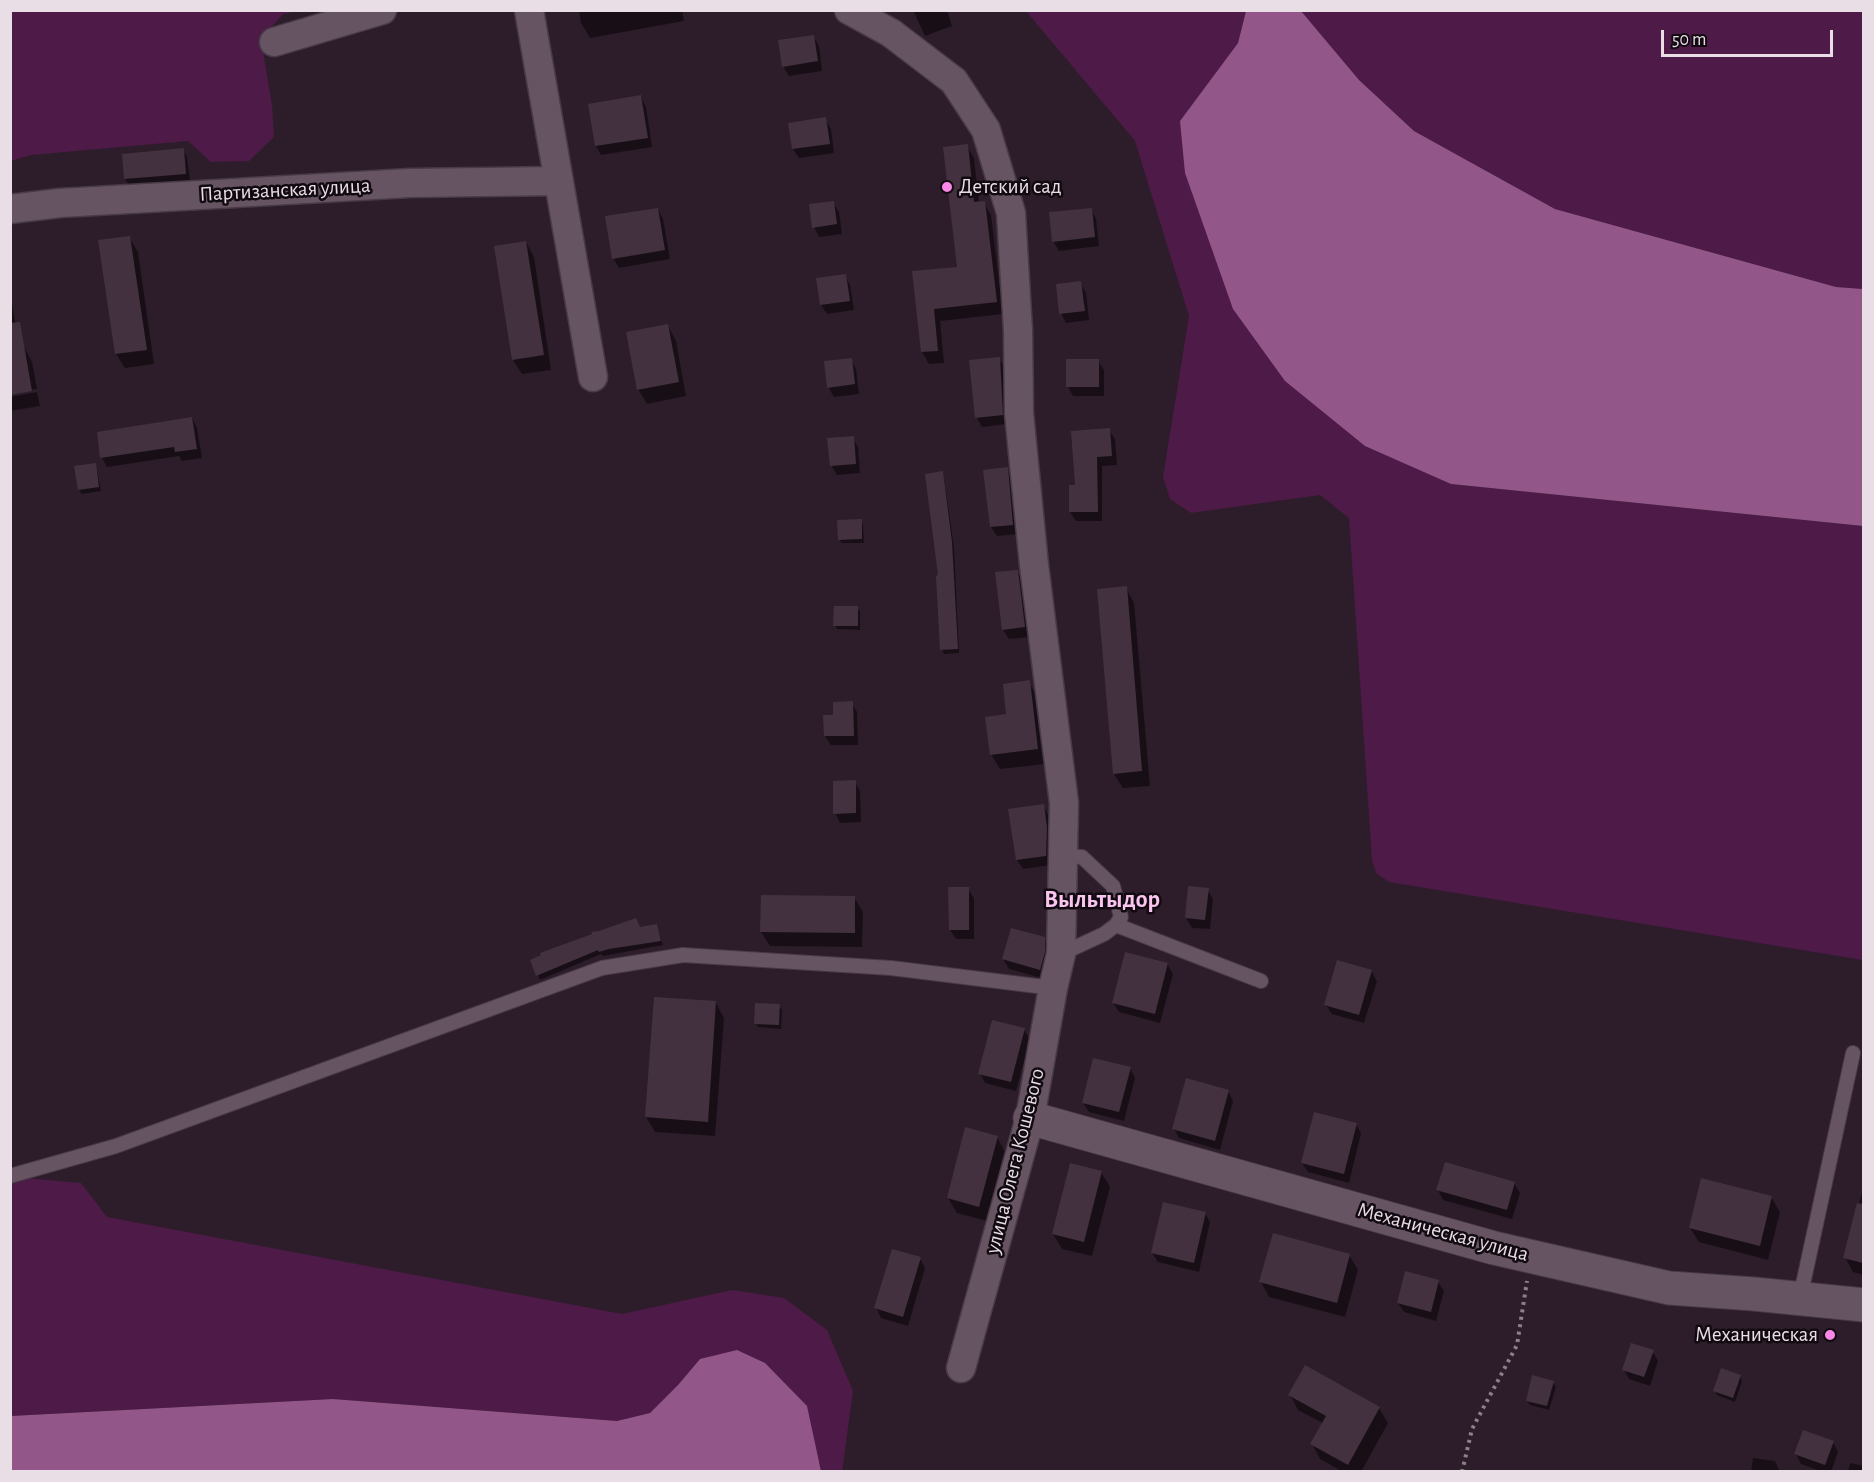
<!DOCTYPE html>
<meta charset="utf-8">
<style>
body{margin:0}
#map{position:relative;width:1874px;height:1482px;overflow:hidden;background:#2d1d2a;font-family:"Alegreya Sans",sans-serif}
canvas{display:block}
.frame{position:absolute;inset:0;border:12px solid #e9dde6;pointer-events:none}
.scale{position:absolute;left:1661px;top:30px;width:172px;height:27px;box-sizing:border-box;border:3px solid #e9dde6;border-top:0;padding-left:8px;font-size:18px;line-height:21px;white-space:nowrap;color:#e9dde6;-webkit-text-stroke:4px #110a10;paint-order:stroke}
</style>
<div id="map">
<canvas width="1874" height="1482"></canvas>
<div class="frame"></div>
<div class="scale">50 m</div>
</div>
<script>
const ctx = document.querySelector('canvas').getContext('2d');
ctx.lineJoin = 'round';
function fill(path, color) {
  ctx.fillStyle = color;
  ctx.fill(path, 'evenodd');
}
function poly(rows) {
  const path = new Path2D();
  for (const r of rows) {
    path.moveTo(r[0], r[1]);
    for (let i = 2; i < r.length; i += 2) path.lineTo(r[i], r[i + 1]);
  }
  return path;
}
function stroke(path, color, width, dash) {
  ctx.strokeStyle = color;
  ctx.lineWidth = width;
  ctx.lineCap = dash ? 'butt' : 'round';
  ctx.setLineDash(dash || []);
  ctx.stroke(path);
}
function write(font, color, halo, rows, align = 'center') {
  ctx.font = font + ' "Alegreya Sans",sans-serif';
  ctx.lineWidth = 5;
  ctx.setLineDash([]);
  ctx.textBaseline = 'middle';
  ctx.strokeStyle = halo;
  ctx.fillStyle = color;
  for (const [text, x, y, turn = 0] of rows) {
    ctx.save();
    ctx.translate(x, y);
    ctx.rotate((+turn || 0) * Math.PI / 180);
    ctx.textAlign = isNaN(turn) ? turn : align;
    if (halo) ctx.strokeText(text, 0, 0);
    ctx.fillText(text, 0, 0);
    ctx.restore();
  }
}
const green = poly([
 [11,11,299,11,283,14,261,39,272,105,274,137,249,161,211,162,188,141,31,155,11,161],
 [1026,11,1246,11,1238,43,1180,121,1451,484,1863,526,1863,960,1389,882,1376,873,1372,860,1349,518,1320,495,1191,513,1170,499,1163,477,1189,316,1135,141],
 [1301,11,1863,11,1863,289,1836,287,1555,209,1414,131,1359,80],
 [26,1178,81,1183,107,1217,622,1314,732,1290,784,1298,827,1330,853,1391,842,1472,821,1471,820,1463,700,1359,678,1385,650,1413,617,1421,333,1399,11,1416,11,1182]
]);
const water = poly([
 [1246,11,1301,11,1359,80,1414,131,1555,209,1836,287,1863,289,1863,526,1451,484,1365,446,1285,381,1233,309,1185,173,1180,121,1238,43],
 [737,1350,765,1363,807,1406,821,1471,11,1471,11,1416,333,1399,617,1421,650,1413,678,1385,700,1359]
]);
const shadow = poly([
 [579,10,682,10,684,21,590,38,581,23],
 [913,10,947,10,952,26,925,36],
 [813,36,819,46,822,71,789,76,783,66],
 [641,97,646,107,652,147,601,155,596,146],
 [825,119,831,129,834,153,799,158,793,149],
 [967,146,974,158,979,203,984,203,991,215,1003,314,940,321,944,363,929,364,922,352,914,272,959,268],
 [183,149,187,157,190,181,130,187,125,179,123,155],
 [833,202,839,212,842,234,819,237,814,227],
 [658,209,663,219,670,259,619,268,613,258],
 [1091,209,1096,219,1099,246,1059,251,1053,241],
 [129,237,138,252,154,364,125,368,116,354],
 [526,242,534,257,551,370,522,374,513,360],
 [845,276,850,285,854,310,827,314,821,305],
 [1080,283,1086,293,1089,320,1066,323,1061,313],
 [10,294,20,348,24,347,32,362,37,389,10,393],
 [668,326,676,341,686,396,647,404,638,389],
 [999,359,1005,368,1007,424,982,427,977,418],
 [851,360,856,369,859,394,834,397,828,387],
 [1098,361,1104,370,1104,396,1073,396,1068,387],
 [37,392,40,406,10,411,10,397],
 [192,418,197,428,202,458,182,461,179,456,107,467,102,458],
 [1109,430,1115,439,1117,465,1102,466,1102,521,1076,521,1070,512],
 [853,438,858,447,860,473,837,475,831,465],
 [95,464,97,469,101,491,82,494,79,490],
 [1007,468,1012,478,1018,534,997,536,991,527,985,471],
 [942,473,944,477,954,547,959,653,944,654,942,649,940,577],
 [861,521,863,525,864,543,842,543,839,539],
 [1017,571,1023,581,1030,637,1009,639,1003,630],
 [1126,588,1134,603,1150,786,1123,788,1114,774],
 [857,608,860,612,860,630,837,629,835,625],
 [1029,682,1037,697,1045,764,1000,769,991,754],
 [852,703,857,712,858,745,831,745,825,736,835,716],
 [855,782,860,791,861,822,840,823,835,813],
 [1043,805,1048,815,1052,838,1051,865,1023,869,1017,860],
 [968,889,974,898,974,939,956,939,950,930],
 [1208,890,1213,899,1210,929,1192,928,1186,918],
 [854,897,863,912,862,947,770,946,761,932],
 [657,926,663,945,603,956,601,954,540,980,532,960,640,928],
 [1044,939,1049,948,1045,979,1009,969,1003,959],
 [1167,964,1173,974,1160,1023,1119,1012,1113,1003],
 [1371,971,1377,981,1364,1023,1332,1014,1326,1005],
 [716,1003,724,1018,715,1136,655,1132,646,1117],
 [779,1006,782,1010,781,1029,758,1027,755,1023],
 [1024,1030,1030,1039,1016,1091,985,1083,980,1073],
 [1130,1068,1135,1078,1124,1121,1089,1112,1083,1103],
 [1228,1091,1233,1101,1220,1150,1179,1138,1174,1129],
 [1356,1124,1361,1133,1349,1183,1308,1172,1302,1163],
 [997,1137,1005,1152,987,1221,957,1213,948,1198],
 [1101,1172,1110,1187,1092,1256,1062,1249,1053,1234],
 [1514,1183,1520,1193,1512,1219,1443,1200,1438,1190],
 [1864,1184,1864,1275,1853,1272,1845,1257],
 [1771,1197,1780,1212,1768,1260,1699,1242,1690,1228],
 [1205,1213,1210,1222,1199,1272,1158,1262,1152,1253],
 [1349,1255,1358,1270,1345,1317,1269,1297,1261,1282],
 [920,1259,925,1268,908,1326,881,1318,876,1308],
 [1438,1282,1444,1291,1436,1321,1404,1312,1398,1303],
 [1653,1352,1658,1361,1650,1386,1629,1379,1624,1370],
 [1740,1376,1742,1381,1735,1402,1717,1395,1715,1391],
 [1553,1383,1556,1387,1549,1410,1530,1405,1527,1401],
 [1290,1395,1379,1408,1388,1423,1361,1472,1343,1472,1320,1459,1312,1444,1323,1423,1298,1410],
 [1833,1442,1838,1452,1831,1472,1823,1472,1801,1464,1796,1454],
 [1753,1458,1775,1461,1780,1472,1751,1472],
 [1850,1463,1864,1466,1864,1472,1848,1472]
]);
const building = poly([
 [814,35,818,61,782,67,778,40],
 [641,95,648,138,595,146,588,104],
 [826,117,830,144,792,149,788,123],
 [968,144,974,202,985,201,997,302,934,309,938,351,921,352,912,271,957,267,943,147],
 [184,148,186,174,124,179,122,154],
 [834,201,837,224,812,228,809,204],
 [658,208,665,250,612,259,605,216],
 [1092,208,1095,237,1052,242,1049,212],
 [130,236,147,350,115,354,98,240],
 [526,241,544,355,512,360,494,246],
 [846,274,850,301,820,305,816,278],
 [1081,281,1085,311,1059,314,1056,284],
 [20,322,32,391,10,395,10,323],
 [668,324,679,382,637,390,626,332],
 [1000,357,1003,415,975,418,969,360],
 [852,358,855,384,827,388,824,361],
 [1066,359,1099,359,1099,387,1066,387],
 [192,417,197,449,175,452,174,447,100,458,97,432],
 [1110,428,1112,456,1097,457,1098,512,1069,512,1069,485,1075,485,1071,431],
 [854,436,856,464,830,466,827,438],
 [96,463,99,487,78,490,74,466],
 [1008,467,1013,525,990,527,983,470],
 [943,471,952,542,958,649,940,650,936,576,938,575,925,474],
 [862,519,862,539,838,540,837,520],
 [1018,570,1025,627,1002,630,995,572],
 [1127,586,1142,771,1113,774,1097,589],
 [834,606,858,606,858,626,833,626],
 [1030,680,1038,749,990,755,985,717,1006,714,1003,684],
 [853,701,854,736,824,736,823,715,833,715,833,702],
 [856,780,856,813,833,814,833,781],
 [1044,804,1047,827,1046,856,1016,860,1008,809],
 [1188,886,1209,888,1205,920,1185,918],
 [948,887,969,887,969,930,949,930],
 [761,895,855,896,855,933,760,932],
 [636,918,640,927,657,924,661,941,609,949,599,952,598,950,536,976,530,960,541,955,540,953,592,934,591,932,599,931],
 [1011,928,1045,937,1045,952,1040,970,1002,959],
 [1125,952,1168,963,1155,1014,1112,1003],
 [1337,960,1372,970,1359,1015,1324,1005],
 [654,997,716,1001,708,1122,645,1117],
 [755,1003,780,1004,779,1025,754,1024],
 [992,1020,1025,1028,1011,1082,978,1074],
 [1093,1058,1131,1067,1119,1112,1082,1103],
 [1186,1078,1229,1090,1215,1141,1172,1129],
 [1314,1112,1357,1123,1344,1174,1301,1163],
 [965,1127,998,1136,979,1207,947,1198],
 [1445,1162,1515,1182,1507,1210,1436,1190],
 [1070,1163,1102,1171,1084,1242,1052,1234],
 [1701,1178,1772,1196,1760,1246,1689,1228],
 [1163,1202,1206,1212,1194,1263,1151,1253],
 [1857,1203,1863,1204,1863,1263,1843,1258],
 [1273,1233,1350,1254,1337,1303,1259,1282],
 [892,1249,921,1257,903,1317,874,1308],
 [1405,1271,1439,1280,1431,1312,1397,1303],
 [1631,1343,1654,1350,1644,1377,1622,1370],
 [1305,1365,1380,1407,1348,1465,1310,1444,1326,1416,1288,1395],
 [1721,1368,1741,1375,1733,1398,1713,1391],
 [1532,1375,1554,1381,1547,1406,1526,1401],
 [1803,1430,1834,1441,1825,1465,1794,1454]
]);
const path = poly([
 [1462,1472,1472,1429,1517,1345,1527,1281]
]);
const service = poly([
 [1116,925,1261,981],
 [1061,954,1104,934,1116,925,1121,917,1113,886,1082,857,1064,856],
 [10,1176,116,1146,602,968,683,955,891,968,1053,988],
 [1800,1298,1853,1053]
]);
const minor = poly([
 [529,10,593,377],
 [849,10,891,33,954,81,986,130,1011,213,1018,331,1019,413,1034,565,1064,803,1061,954,1053,988,1030,1118,961,1368],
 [274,42,382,10],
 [10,209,60,203,410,183,559,181]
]);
const tertiary = poly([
 [1030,1118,1494,1248,1669,1288,1754,1294,1864,1305]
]);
const markers = [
 [947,187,6,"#fa87e7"],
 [1830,1335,6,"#fa87e7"]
];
const poiNames = [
 ["Детский сад",959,187],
 ["Механическая",1818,1335,"right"]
];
const streetNames = [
 ["Партизанская улица",285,190,-3],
 ["улица Олега Кошевого",1015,1161,-76],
 ["Механическая улица",1443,1232,15]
];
const quarterNames = [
 ["Выльтыдор",1102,900]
];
fill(green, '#4e1a47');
fill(water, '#935688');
fill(shadow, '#0007');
fill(building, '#43313f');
stroke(service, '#483a46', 16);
stroke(minor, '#483a46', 31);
stroke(tertiary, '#483a46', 35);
stroke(path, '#8e808b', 4, [3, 4.5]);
stroke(service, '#675463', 14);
stroke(minor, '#675463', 28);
stroke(tertiary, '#675463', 33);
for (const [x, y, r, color] of markers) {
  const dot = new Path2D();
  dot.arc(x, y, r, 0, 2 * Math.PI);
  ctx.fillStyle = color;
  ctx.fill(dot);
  stroke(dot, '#110a10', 2);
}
write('21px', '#e9dde6', '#110a10', poiNames, 'left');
write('21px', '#e9dde6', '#110a10', streetNames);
write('bold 24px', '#f9c4ee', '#110a10', quarterNames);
</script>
